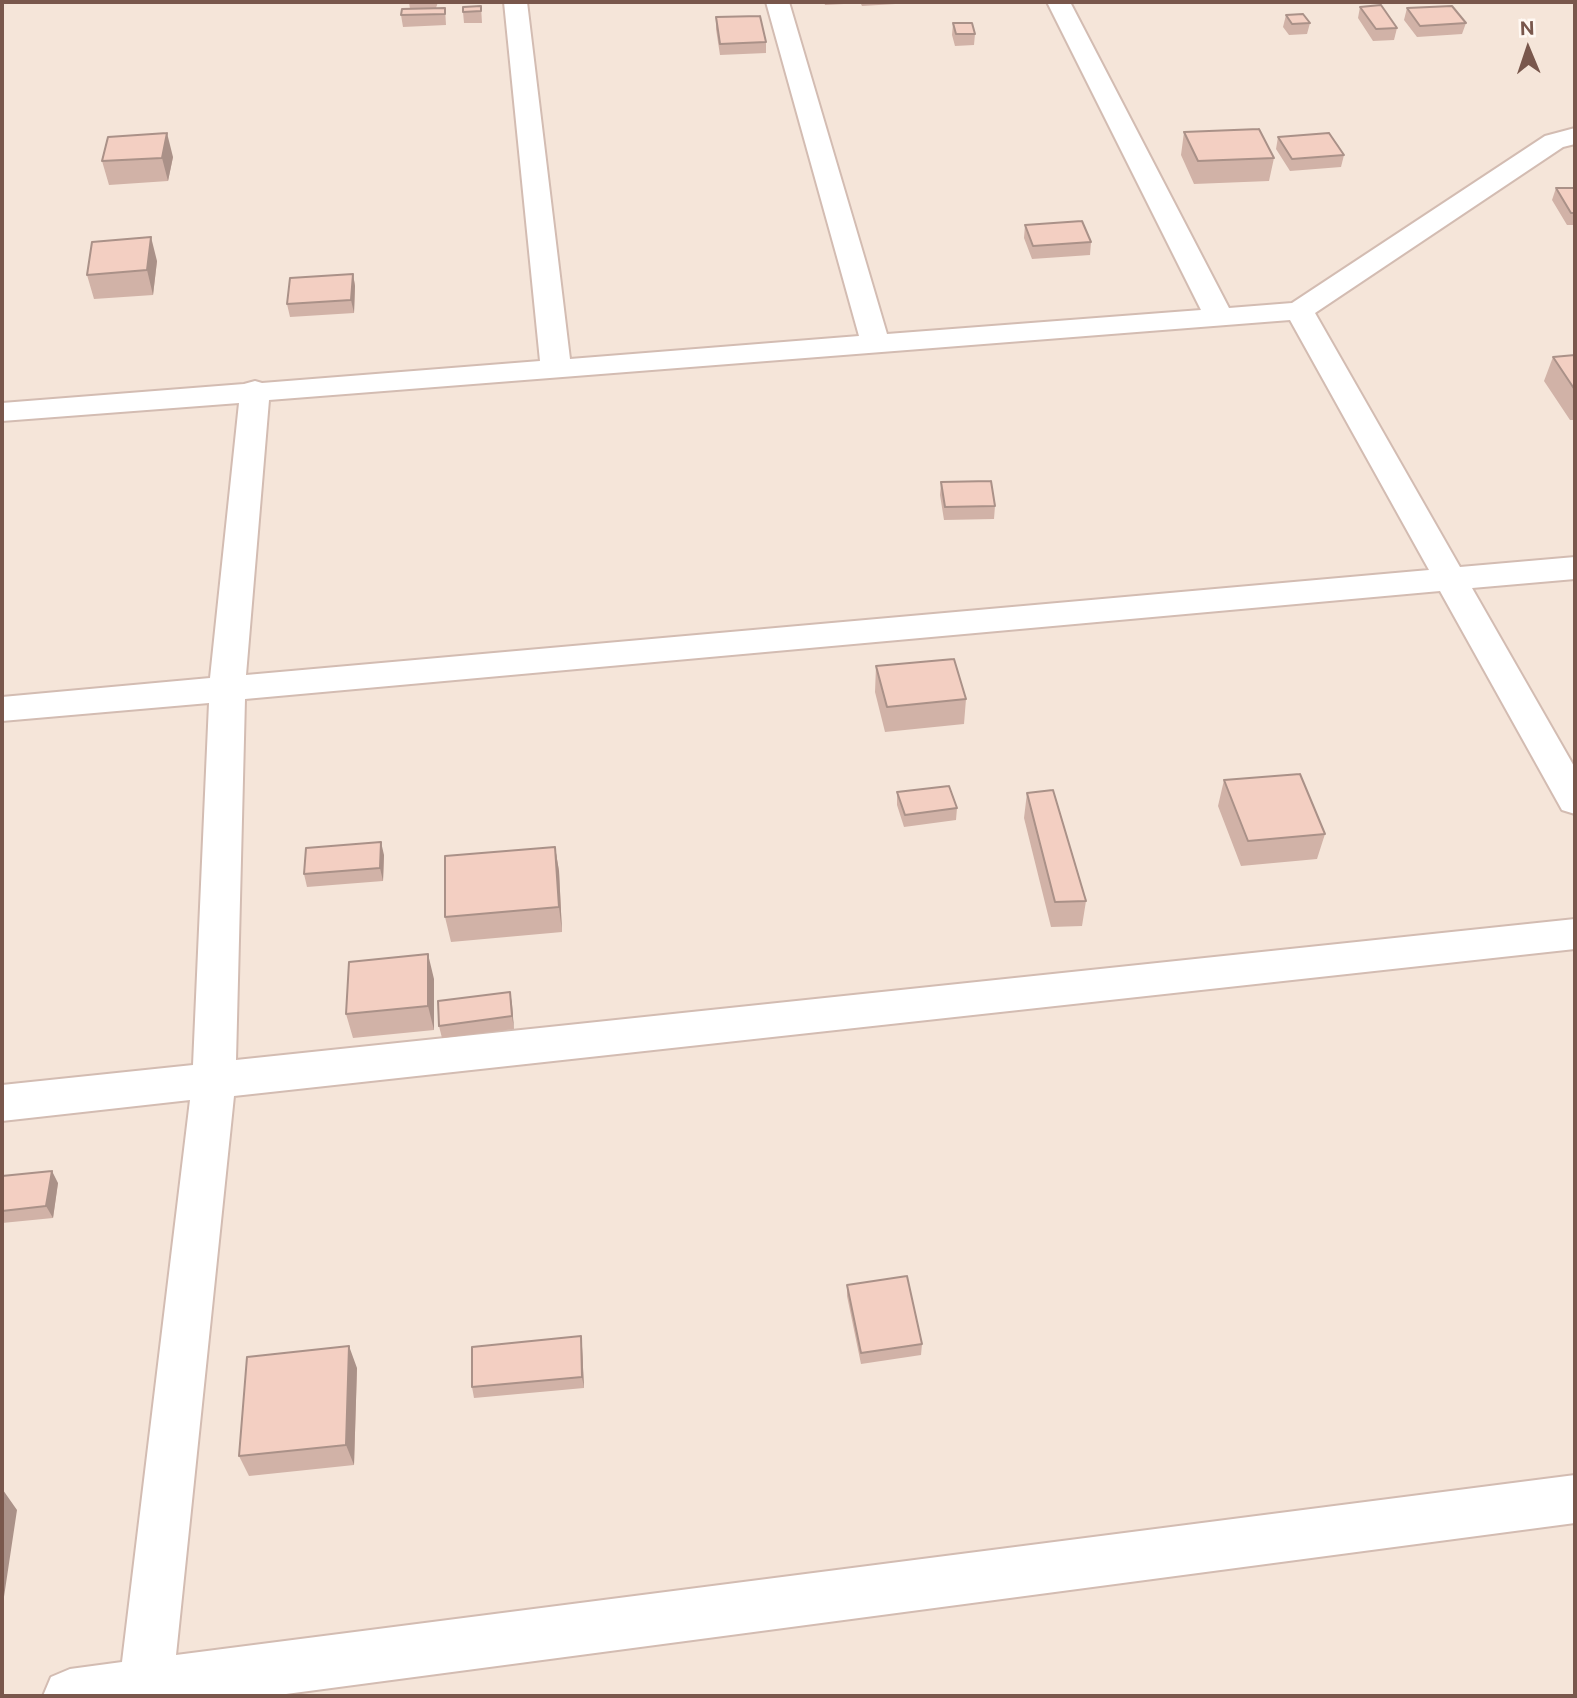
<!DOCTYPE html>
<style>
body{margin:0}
#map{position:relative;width:1577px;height:1698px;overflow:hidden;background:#fdf4eb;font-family:"Public Sans",sans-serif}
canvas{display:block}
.frame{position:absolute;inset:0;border:4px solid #79574c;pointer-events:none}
.north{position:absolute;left:1493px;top:14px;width:70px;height:70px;-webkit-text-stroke:5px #fff8f2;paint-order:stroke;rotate:358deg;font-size:19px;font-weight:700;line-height:28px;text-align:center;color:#79574c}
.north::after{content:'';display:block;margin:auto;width:24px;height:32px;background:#79574c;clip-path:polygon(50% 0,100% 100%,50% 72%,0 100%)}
</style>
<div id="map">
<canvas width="1577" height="1698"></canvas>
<div class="frame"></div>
<div class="north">N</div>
</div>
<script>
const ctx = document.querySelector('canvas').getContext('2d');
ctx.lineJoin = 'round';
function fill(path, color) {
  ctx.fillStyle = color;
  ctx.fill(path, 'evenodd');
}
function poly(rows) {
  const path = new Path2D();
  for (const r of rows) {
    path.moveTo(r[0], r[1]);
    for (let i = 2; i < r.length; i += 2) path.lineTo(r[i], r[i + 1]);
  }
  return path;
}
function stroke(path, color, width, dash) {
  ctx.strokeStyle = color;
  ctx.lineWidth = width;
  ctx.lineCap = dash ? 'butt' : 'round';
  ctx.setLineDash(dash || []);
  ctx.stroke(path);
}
const residential = poly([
 [2,2,1575,2,1575,1696,2,1696]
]);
const street = poly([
 [504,2,527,2,570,359,859,336,766,2,789,2,887,334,1201,310,1047,2,1070,2,1229,308,1292,303,1545,136,1575,128,1575,144,1563,147,1315,313,1460,567,1575,557,1575,579,1472,588,1575,768,1575,814,1562,810,1440,591,245,699,236,1060,1575,919,1575,949,234,1096,176,1655,1575,1475,1575,1523,271,1696,43,1696,51,1677,70,1669,122,1662,190,1100,2,1121,2,1085,193,1065,209,703,2,721,2,697,210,678,239,403,2,421,2,403,244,384,255,381,262,383,540,361,504,2],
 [1290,320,1429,570,246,675,269,400,1290,320]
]);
const wall = poly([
 [409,2,438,2,436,8,445,8,446,25,403,27,401,15,410,9],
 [824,2,844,2,844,4,825,5],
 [860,2,912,2,912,3,862,6],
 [481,6,482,23,464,23,463,12],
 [1360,7,1397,28,1394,40,1373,41,1358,18],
 [1407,8,1466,23,1462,34,1417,37,1404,20],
 [1286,15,1310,23,1307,34,1289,35,1283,27],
 [716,17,766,42,766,53,720,55,716,29],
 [953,23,975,34,974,45,955,46,952,35],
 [1184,132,1274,158,1269,181,1194,184,1181,155],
 [1278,137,1344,155,1341,167,1290,171,1276,149],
 [173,157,168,181,109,185,102,161],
 [1556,188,1575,188,1575,225,1567,225,1552,200],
 [1025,225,1091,242,1090,255,1032,259,1024,238],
 [157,261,153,295,94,299,87,275],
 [353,274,355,286,354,313,290,317,287,304],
 [1575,355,1575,420,1570,420,1544,381,1553,357],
 [941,482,995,506,994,519,944,520,940,495],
 [876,666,966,699,964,724,885,732,875,692],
 [1224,780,1325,834,1317,859,1241,866,1218,806],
 [897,792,957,808,956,820,904,827,897,805],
 [1027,793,1086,901,1082,926,1051,927,1024,818],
 [555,847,559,871,562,932,451,942,445,917],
 [384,855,383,881,307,887,304,874],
 [434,979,434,1030,353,1038,346,1014],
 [510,992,514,1029,442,1038,439,1026],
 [2,1176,58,1183,53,1218,2,1223],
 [847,1285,922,1344,921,1355,861,1364,847,1296],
 [582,1347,584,1388,474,1398,472,1387],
 [357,1368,354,1465,249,1476,239,1456]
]);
const shadedWall = poly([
 [167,133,173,157,168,181,162,158],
 [151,237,157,261,153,295,147,270],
 [353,274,355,286,354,313,351,300],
 [381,842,384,855,383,881,380,868],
 [555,847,559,871,562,932,559,907],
 [428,954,434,979,434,1030,428,1006],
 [510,992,512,1004,514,1029,512,1016],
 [52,1171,58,1183,53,1218,46,1206],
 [581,1336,582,1347,584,1388,582,1377],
 [349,1346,357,1368,354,1465,346,1445],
 [3,1490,17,1510,2,1610,2,1496]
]);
const building = poly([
 [1381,5,1397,28,1376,29,1360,7,1381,5],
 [481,6,481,11,463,12,463,7,481,6],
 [1452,6,1466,23,1420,26,1407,8,1452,6],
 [445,8,445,14,401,15,402,9,445,8],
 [1303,14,1310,23,1292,24,1286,15,1303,14],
 [760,16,766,42,720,44,716,17,760,16],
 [953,23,972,23,975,34,956,34,953,23],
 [1259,129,1274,158,1198,161,1184,132,1259,129],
 [167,133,162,158,102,161,108,137,167,133],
 [1329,133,1344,155,1292,159,1278,137,1329,133],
 [1556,188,1575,188,1575,213,1571,213,1556,188],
 [1082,221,1091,242,1033,246,1025,225,1082,221],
 [151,237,147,270,87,275,92,242,151,237],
 [353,274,351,300,287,304,290,278,353,274],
 [1575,355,1575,390,1553,357,1575,355],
 [991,481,995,506,945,507,941,482,991,481],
 [954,659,966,699,887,707,876,666,954,659],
 [1300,774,1325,834,1248,841,1224,780,1300,774],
 [949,786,957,808,905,815,897,792,949,786],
 [1053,790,1086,901,1055,902,1027,793,1053,790],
 [381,842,380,868,304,874,306,848,381,842],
 [555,847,559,907,445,917,445,856,555,847],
 [428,954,428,1006,346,1014,349,962,428,954],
 [510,992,512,1016,439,1026,438,1001,510,992],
 [52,1171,46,1206,2,1211,2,1176,52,1171],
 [907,1276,922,1344,861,1353,847,1285,907,1276],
 [581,1336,582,1377,472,1387,472,1347,581,1336],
 [349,1346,346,1445,239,1456,247,1357,349,1346]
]);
fill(residential, '#f5e5d9');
stroke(street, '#d3bcb2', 4);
fill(street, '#fff');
fill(wall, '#d1b2a7');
fill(shadedWall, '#aa9188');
fill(building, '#f3cfc2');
stroke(building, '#aa9188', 2);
</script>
